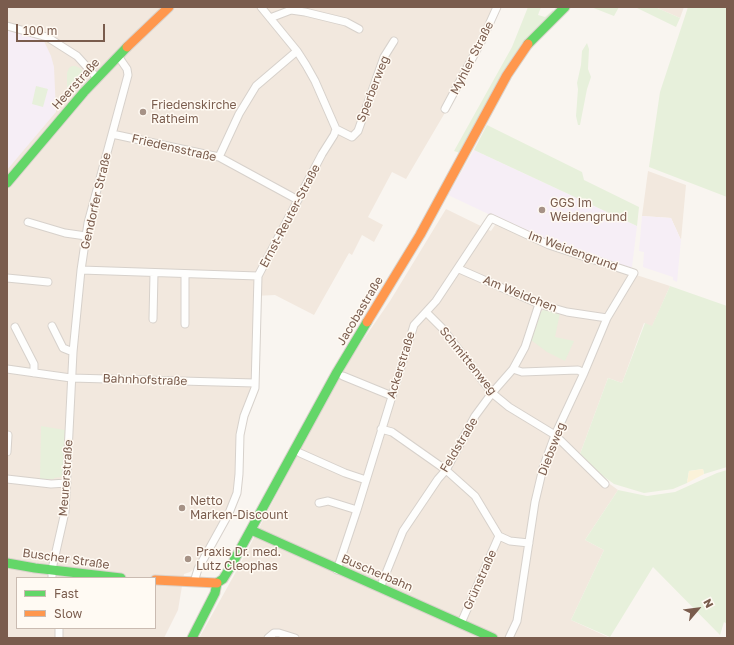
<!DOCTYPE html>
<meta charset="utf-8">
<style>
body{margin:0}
#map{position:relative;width:734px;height:645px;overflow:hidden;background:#f9f5f0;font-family:"Golos Text",sans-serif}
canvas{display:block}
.frame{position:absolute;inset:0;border:8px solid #7a5c4d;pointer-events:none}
.legend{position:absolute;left:16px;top:577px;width:140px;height:52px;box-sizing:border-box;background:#fffaf3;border:1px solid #cabbb1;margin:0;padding:5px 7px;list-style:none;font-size:12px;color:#7a5c4d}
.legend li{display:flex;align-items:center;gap:8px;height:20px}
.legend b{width:20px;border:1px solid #cabbb1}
.north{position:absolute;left:678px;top:589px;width:40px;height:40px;-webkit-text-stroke:3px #fffaf3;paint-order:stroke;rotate:62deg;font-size:11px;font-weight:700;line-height:16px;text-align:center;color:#7a5c4d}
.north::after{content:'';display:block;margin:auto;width:14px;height:18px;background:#7a5c4d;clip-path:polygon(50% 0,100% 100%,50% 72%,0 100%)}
.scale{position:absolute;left:16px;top:24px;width:89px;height:18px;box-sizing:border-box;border:2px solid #7a5c4d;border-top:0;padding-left:5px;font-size:12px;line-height:14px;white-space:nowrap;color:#7a5c4d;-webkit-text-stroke:3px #fffaf3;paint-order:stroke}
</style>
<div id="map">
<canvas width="734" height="645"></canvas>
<div class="frame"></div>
<ul class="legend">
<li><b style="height:5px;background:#63d668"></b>Fast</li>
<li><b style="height:5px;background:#ff974d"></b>Slow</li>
</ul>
<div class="north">N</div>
<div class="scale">100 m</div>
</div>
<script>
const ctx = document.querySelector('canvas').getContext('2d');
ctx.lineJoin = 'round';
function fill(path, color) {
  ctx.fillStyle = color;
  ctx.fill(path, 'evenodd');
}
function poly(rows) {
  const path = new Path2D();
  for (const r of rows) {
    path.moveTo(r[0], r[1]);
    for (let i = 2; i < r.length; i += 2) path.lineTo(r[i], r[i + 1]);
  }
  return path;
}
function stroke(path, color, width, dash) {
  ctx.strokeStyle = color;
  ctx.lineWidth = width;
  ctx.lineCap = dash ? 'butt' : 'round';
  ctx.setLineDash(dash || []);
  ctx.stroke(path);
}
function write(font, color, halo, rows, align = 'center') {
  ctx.font = font + ' "Golos Text",sans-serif';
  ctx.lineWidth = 3;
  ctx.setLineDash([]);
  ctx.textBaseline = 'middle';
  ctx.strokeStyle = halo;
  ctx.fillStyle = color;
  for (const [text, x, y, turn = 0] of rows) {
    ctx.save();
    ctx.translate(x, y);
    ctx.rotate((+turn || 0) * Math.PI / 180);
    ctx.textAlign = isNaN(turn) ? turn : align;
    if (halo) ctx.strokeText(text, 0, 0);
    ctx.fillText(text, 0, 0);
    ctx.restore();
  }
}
const residential = poly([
 [7,7,499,7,473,65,406,179,392,172,368,217,383,225,374,242,362,235,352,255,349,253,314,315,275,295,254,296,254,380,65,375,7,365],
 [655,7,684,7,680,18],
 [648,171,686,185,681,240,671,218,642,216],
 [446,209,491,231,497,222,554,248,670,286,652,327,644,323,622,383,608,378,580,454,607,482,618,490,585,540,604,550,571,620,610,638,199,638,237,570,311,429,352,356,390,301],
 [7,373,53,379,152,385,252,386,237,429,236,479,233,496,195,568,190,572,184,574,178,610,164,638,7,638],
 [17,578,155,578,155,628,17,628]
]);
const education = poly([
 [7,30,44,41,51,56,54,67,56,112,7,170],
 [474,150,637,226,632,267,629,269,552,244,448,195],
 [642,216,671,218,681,240,677,282,673,280,673,277,643,267,644,252,639,251]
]);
const green = poly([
 [528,7,541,7,538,15,545,17,553,10,554,13,528,37,515,55,487,102,460,153,454,151,512,47],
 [591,7,619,7,614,16],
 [635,7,655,7,680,18,676,27],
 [688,7,727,7,727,197,649,167,660,92],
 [587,43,589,49,588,69,591,77,587,89,580,125,578,125,576,116,578,89,577,83,581,65,582,51],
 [72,66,75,66,80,68,86,76,86,79,67,96,67,73,69,68],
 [36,86,48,89,43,107,32,104],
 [487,125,582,172,584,180,639,207,637,226,474,150],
 [670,286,727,306,727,467,704,474,703,469,689,471,687,483,673,489,644,493,614,484,599,473,580,454,608,378,622,383,645,323,652,326],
 [544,309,560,313,555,337,574,341,565,361,547,352,531,340,540,313],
 [41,426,65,430,64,475,61,477,54,478,54,479,40,479],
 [727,470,727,624,724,622,720,635,653,567,610,637,571,620,604,550,585,540,618,490,647,496,675,492,717,473]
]);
const sand = poly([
 [703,469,704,474,687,483,689,471]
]);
const street = poly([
 [261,7,297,51,306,65,315,81,336,129,352,137,358,131,384,57,394,41],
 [270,18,291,10,305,12,346,22,359,29],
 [7,26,47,37,77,56,97,78],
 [445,109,482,40,497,7],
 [112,134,219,157,298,200],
 [219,157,239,114,256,86,297,51],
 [28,222,65,233,86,236],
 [459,269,539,304,567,312,607,318],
 [81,270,258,276],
 [185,274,185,324],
 [7,278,48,282],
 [426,312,442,328,492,393,509,407,555,435,605,484],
 [153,319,154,273],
 [52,326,63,348,73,352],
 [15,327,34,364,34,373],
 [7,369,71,378,255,383],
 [513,369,522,372,578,370,584,373],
 [343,376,392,396],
 [381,429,392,432,446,470,475,496,499,536,510,541,529,543],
 [7,452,8,435],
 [300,453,345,473,366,480],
 [7,479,51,484,67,483],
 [319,503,328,501,357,510],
 [337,570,357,510,414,325,436,301,491,218,549,245,634,273,607,318,584,373,555,435,543,468,535,502,517,621,509,638],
 [52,578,52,569,65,512,73,352,81,270,88,223,128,75,127,69,118,56],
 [194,582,198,569,229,513,237,493,239,474,240,435,244,416,255,388,258,276,322,154,334,135,336,129],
 [380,588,403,531,438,479,446,470,475,416,492,393,513,369,525,347,539,304],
 [461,623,499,536],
 [59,628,59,638],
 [268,638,274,633,279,633,295,638]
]);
const fast = poly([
 [528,44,565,7],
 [7,183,84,92,127,47],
 [251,530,493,638],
 [7,563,35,568,121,578],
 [217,583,223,579,231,566,337,372,367,322],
 [192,638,215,593,217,583]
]);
const slow = poly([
 [127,47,169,7],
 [367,322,420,235,507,75,528,44],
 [155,580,217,583]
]);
const markers = [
 [143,112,4,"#a69286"],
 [542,210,4,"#a69286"],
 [182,508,4,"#a69286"],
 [188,559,4,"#a69286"]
];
const streetNames = [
 ["Myhler Straße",472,58,-63],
 ["Heerstraße",76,84,-48],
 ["Sperberweg",373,89,-69],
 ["Friedensstraße",174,148,13],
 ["Gendorfer Straße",96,201,-77],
 ["Ernst-Reuter-Straße",290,216,-62],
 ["Im Weidengrund",573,251,20],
 ["Am Weidchen",520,294,22],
 ["Jacobastraße",360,311,-59],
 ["Schmittenweg",468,361,51],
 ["Ackerstraße",401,365,-73],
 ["Bahnhofstraße",145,380,2],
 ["Feldstraße",459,445,-59],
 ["Diebsweg",552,449,-69],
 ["Meurerstraße",66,478,-86],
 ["Buscher Straße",66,559,8],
 ["Buscherbahn",377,573,23],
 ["Grünstraße",480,580,-66]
];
const poiNames = [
 ["Friedenskirche",151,105],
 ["Ratheim",151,119],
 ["GGS Im",550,203],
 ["Weidengrund",550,217],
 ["Netto",190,501],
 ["Marken-Discount",190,515],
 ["Praxis Dr. med.",196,552],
 ["Lutz Cleophas",196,566]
];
fill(residential, '#f2e8de');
fill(education, '#f6eef6');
fill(green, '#e7f0db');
fill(sand, '#fbf2d9');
stroke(street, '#d7d1cb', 9);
stroke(fast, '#d9d2cb', 11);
stroke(slow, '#d9d2cb', 11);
stroke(street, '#fefefd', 7);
stroke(fast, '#63d668', 9);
stroke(slow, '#ff974d', 9);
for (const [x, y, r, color] of markers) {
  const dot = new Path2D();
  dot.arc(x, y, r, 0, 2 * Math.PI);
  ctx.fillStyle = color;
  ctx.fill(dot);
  stroke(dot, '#fffaf3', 1.5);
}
write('12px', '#7a5c4d', '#fffaf3', streetNames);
write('12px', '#7a5c4d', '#fffaf3', poiNames, 'left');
</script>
